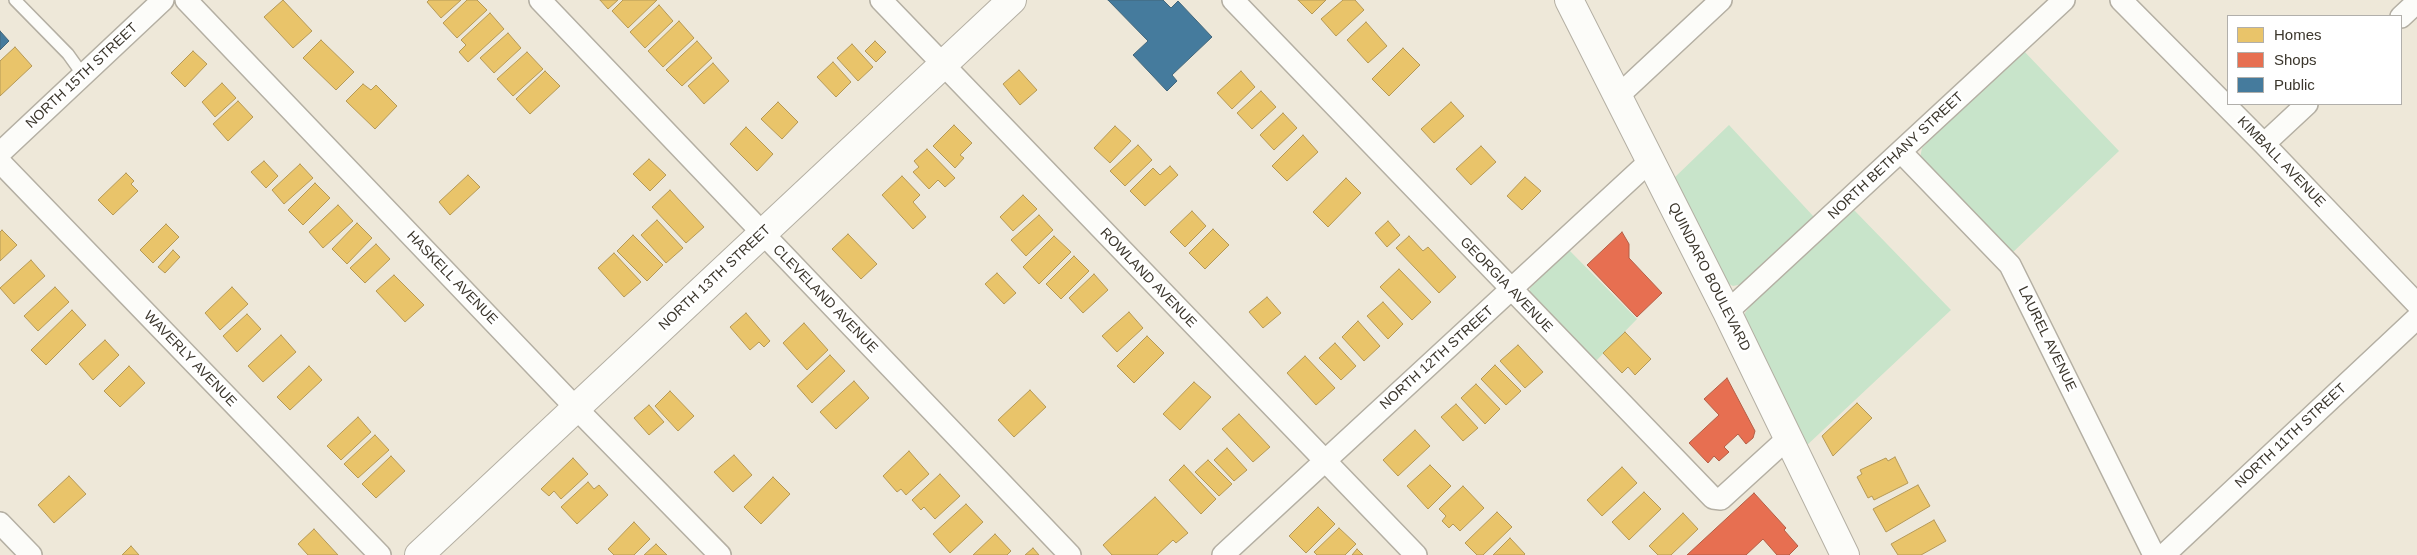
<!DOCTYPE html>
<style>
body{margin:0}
#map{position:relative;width:2417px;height:555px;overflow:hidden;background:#eee8d9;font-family:Helvetica,sans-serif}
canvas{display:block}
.legend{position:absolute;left:2227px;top:15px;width:175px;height:90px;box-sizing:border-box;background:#fff;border:1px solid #b1afab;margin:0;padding:6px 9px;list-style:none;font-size:15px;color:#3b362c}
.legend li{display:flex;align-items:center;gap:10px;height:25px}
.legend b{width:25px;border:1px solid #b1afab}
</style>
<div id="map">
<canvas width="2417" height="555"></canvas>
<ul class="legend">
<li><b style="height:14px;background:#e9c46a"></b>Homes</li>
<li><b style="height:14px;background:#e76f51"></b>Shops</li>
<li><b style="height:14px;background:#457b9d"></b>Public</li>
</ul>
</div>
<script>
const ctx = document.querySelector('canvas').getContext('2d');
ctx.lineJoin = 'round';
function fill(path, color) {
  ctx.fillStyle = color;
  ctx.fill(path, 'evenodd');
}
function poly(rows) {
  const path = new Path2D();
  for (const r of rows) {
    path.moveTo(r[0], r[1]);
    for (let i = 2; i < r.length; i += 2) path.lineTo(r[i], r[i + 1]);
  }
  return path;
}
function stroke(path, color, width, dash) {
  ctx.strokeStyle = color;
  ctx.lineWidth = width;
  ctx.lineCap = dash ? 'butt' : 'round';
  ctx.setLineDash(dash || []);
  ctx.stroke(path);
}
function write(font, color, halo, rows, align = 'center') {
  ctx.font = font + ' Helvetica,sans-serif';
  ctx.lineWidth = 5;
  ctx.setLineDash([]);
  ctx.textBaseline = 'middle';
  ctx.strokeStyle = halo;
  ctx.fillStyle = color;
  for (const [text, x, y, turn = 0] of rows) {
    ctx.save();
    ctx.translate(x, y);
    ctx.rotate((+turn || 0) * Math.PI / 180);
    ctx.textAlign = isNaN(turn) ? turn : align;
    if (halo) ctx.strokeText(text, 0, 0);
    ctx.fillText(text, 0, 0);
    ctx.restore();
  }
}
const green = poly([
 [2023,50,2119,151,2011,254,1920,158,1922,148],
 [1729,125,1814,217,1743,284,1733,286,1725,282,1673,179],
 [1854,210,1951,310,1805,447,1745,320,1745,313,1750,306],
 [1569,250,1637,319,1594,363,1530,296,1530,288]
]);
const homes = poly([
 [283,0,312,31,293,48,264,17,283,0],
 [429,0,461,0,441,18,427,2,429,0],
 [467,0,477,0,487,10,457,38,443,23,467,0],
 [600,0,618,0,608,9,600,0],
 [623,0,657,0,628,28,612,11,623,0],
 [1298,0,1326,0,1312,14,1298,0],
 [1343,0,1355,0,1364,10,1336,36,1321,19,1343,0],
 [659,5,673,21,645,48,630,32,659,5],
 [490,13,504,29,468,62,459,52,466,45,461,40,490,13],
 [679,21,694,38,663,67,648,51,679,21],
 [1366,22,1387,46,1368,63,1347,40,1366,22],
 [508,33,521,48,494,73,480,58,508,33],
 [321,40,354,72,336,90,303,58,321,40],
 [697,41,712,58,682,86,666,70,697,41],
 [875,41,886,52,876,62,865,51,875,41],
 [852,44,873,67,858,81,837,58,852,44],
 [15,47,32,66,0,96,0,61,15,47],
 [1403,48,1420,65,1389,96,1372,79,1403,48],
 [193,51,207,64,185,87,171,73,193,51],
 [527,52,543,69,513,96,497,79,527,52],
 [833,62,851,82,836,97,817,77,833,62],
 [713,63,729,81,704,104,688,86,713,63],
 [1019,70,1037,90,1020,105,1003,84,1019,70],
 [545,71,560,86,530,114,516,99,545,71],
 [1241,71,1255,87,1232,109,1217,93,1241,71],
 [222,83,236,98,215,117,202,102,222,83],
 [363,84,371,90,376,85,397,106,375,129,346,101,363,84],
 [1261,91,1276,107,1252,129,1237,113,1261,91],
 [238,101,253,117,228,141,213,124,238,101],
 [778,102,798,122,782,139,761,119,778,102],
 [1451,102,1464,116,1434,143,1421,129,1451,102],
 [1283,113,1297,128,1274,150,1260,135,1283,113],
 [954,125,972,143,960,155,964,158,955,168,933,146,954,125],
 [1115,126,1131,141,1110,163,1094,148,1115,126],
 [746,127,773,154,757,171,730,144,746,127],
 [1303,135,1318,152,1287,181,1272,166,1303,135],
 [1138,145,1152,160,1125,186,1110,171,1138,145],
 [1481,146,1496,162,1471,185,1456,169,1481,146],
 [927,149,955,178,945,187,938,180,929,189,913,172,919,167,914,161,927,149],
 [649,159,666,175,650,191,633,174,649,159],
 [264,161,278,176,266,188,251,172,264,161],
 [300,164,313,178,284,204,272,190,300,164],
 [1170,166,1178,175,1145,206,1130,191,1153,168,1160,175,1170,166],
 [126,173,134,181,131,184,138,191,113,215,98,200,126,173],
 [468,175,480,187,450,215,439,202,468,175],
 [902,176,920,195,913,202,926,217,913,229,882,195,902,176],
 [1525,177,1541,191,1522,210,1507,196,1525,177],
 [1346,178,1361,193,1328,227,1313,212,1346,178],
 [315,183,330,198,303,225,288,210,315,183],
 [670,190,704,227,686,243,652,207,670,190],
 [1023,195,1037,209,1013,231,1000,217,1023,195],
 [338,205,353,221,323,248,309,232,338,205],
 [1192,211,1206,226,1185,247,1170,232,1192,211],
 [1039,215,1053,230,1026,256,1011,240,1039,215],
 [657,220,683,248,666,263,641,235,657,220],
 [1388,221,1400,235,1387,247,1375,233,1388,221],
 [357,223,372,238,347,264,332,249,357,223],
 [166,224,179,237,153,263,140,250,166,224],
 [1213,229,1229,245,1205,269,1189,253,1213,229],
 [2,230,17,245,0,261,0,232,2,230],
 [848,234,877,264,861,279,832,249,848,234],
 [633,235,663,265,647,281,617,251,633,235],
 [1054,236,1071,252,1039,284,1023,267,1054,236],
 [1409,236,1423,251,1428,247,1456,277,1439,293,1396,248,1409,236],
 [376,244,390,259,365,283,350,268,376,244],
 [173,250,180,257,165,273,158,267,173,250],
 [614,253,641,282,624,297,598,268,614,253],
 [1074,256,1089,271,1061,299,1046,284,1074,256],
 [31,260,45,276,14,304,0,288,31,260],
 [1399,269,1431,302,1412,320,1380,287,1399,269],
 [997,273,1016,293,1004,304,985,284,997,273],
 [1094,274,1108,290,1083,313,1069,298,1094,274],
 [394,275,424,305,405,322,376,291,394,275],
 [55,287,69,302,38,331,24,316,55,287],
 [232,287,248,304,220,330,205,313,232,287],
 [1267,297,1281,313,1263,328,1249,312,1267,297],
 [1383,302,1403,324,1388,339,1367,316,1383,302],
 [72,310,86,325,46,365,31,350,72,310],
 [1129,312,1143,328,1117,352,1102,336,1129,312],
 [746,313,770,341,764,347,759,342,750,350,730,327,746,313],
 [247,314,261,329,237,352,223,336,247,314],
 [1358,321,1380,346,1364,361,1342,337,1358,321],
 [804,323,828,350,807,370,783,343,804,323],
 [1625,332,1651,359,1635,375,1628,367,1622,373,1603,353,1625,332],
 [281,335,296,352,263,382,248,366,281,335],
 [1147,336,1164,353,1134,383,1117,366,1147,336],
 [105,340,119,355,93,380,79,364,105,340],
 [1335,343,1356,366,1341,380,1319,358,1335,343],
 [1518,345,1543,372,1525,388,1500,361,1518,345],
 [830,355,845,371,812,403,797,386,830,355],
 [1305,356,1335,388,1316,405,1287,373,1305,356],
 [1495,365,1521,391,1506,405,1481,379,1495,365],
 [129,366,145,383,120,407,104,391,129,366],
 [309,366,322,380,290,410,277,397,309,366],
 [854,381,869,398,836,429,820,412,854,381],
 [1194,382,1211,397,1180,430,1163,414,1194,382],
 [1476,384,1500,409,1485,424,1461,398,1476,384],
 [1030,390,1046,407,1014,437,998,420,1030,390],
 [670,391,694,416,678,431,655,406,670,391],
 [1857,403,1872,418,1833,456,1822,436,1857,403],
 [1456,404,1478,428,1463,441,1441,417,1456,404],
 [649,405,664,422,649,435,634,418,649,405],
 [1239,414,1270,447,1253,462,1222,429,1239,414],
 [358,417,371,432,341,460,327,446,358,417],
 [1415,430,1430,446,1398,476,1383,460,1415,430],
 [375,435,389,450,358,478,344,464,375,435],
 [1227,448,1247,470,1234,481,1214,460,1227,448],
 [909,451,929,474,906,495,901,489,897,492,883,476,909,451],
 [734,455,752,475,733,492,714,472,734,455],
 [391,456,405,471,376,498,362,484,391,456],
 [1895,457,1908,483,1874,500,1872,496,1868,498,1857,477,1862,474,1860,470,1886,458,1888,461,1895,457],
 [573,458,588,474,561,499,554,491,549,496,541,489,573,458],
 [1208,460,1232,484,1219,496,1195,472,1208,460],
 [1184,465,1216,499,1201,514,1169,480,1184,465],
 [1430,465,1451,486,1428,509,1407,486,1430,465],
 [1622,467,1637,483,1602,516,1587,500,1622,467],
 [940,474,960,496,935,519,924,507,921,510,912,500,940,474],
 [69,476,86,494,54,523,38,505,69,476],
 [773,477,790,494,761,524,744,507,773,477],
 [588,482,594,489,599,485,608,495,577,524,561,507,588,482],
 [1918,485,1930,506,1886,532,1873,509,1918,485],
 [1463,486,1484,508,1460,531,1453,524,1449,528,1442,521,1446,516,1439,509,1463,486],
 [1644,492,1661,509,1629,540,1612,522,1644,492],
 [1155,497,1188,533,1176,543,1173,540,1157,555,1112,555,1103,545,1155,497],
 [966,504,983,522,950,553,933,534,966,504],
 [1318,507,1335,524,1306,553,1289,536,1318,507],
 [1497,512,1512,527,1483,555,1477,555,1465,543,1497,512],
 [1683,513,1698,529,1671,555,1658,555,1649,546,1683,513],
 [1934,520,1946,541,1921,555,1898,555,1891,544,1934,520],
 [634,522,650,539,634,555,614,555,608,549,634,522],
 [1339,528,1356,544,1345,555,1317,555,1314,552,1339,528],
 [314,529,338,555,308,555,298,544,314,529],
 [995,534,1011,551,1007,555,973,555,995,534],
 [1510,538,1525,554,1524,555,1493,555,1510,538],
 [656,544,667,555,644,555,656,544],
 [131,546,139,555,122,555,131,546],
 [1033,548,1039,555,1025,555,1033,548],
 [1357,549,1363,555,1352,555,1357,549]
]);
const shops = poly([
 [1622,232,1629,244,1629,258,1662,293,1637,317,1587,265,1622,232],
 [1727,378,1755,431,1753,438,1746,444,1738,434,1724,447,1729,452,1719,461,1714,456,1708,463,1689,443,1719,415,1704,399,1727,378],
 [1754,493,1786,528,1784,530,1798,546,1789,555,1777,555,1763,539,1746,555,1687,555,1754,493]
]);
const public = poly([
 [1108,0,1163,0,1171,8,1178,1,1212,37,1172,75,1177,81,1167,91,1133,55,1148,41,1108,0],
 [0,31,9,41,0,50,0,31]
]);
const lane = poly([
 [15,0,68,54,83,75]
]);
const street = poly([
 [186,0,575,407,720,555],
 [540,0,1070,555],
 [881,0,1416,555],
 [1233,0,1713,498,1721,499,1788,438],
 [2121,0,2264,144,2417,304],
 [2401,17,2417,2],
 [1617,97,1721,0],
 [2264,144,2307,104],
 [1901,152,2010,265,2154,555],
 [0,153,163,0],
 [0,162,380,555],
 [1727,312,2064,0],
 [0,523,31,555],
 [1223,555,1650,161],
 [2164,555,2417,318]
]);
const secondary = poly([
 [1569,0,1727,312,1845,555],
 [419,555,1012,0]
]);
const streetNames = [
 ["NORTH 15TH STREET",82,76,-43],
 ["NORTH BETHANY STREET",1896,156,-43],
 ["KIMBALL AVENUE",2281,162,46],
 ["QUINDARO BOULEVARD",1709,277,63],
 ["HASKELL AVENUE",452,278,46],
 ["NORTH 13TH STREET",715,278,-43],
 ["ROWLAND AVENUE",1148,278,46],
 ["GEORGIA AVENUE",1506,285,46],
 ["CLEVELAND AVENUE",825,299,46],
 ["LAUREL AVENUE",2047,339,64],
 ["NORTH 12TH STREET",1437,358,-42],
 ["WAVERLY AVENUE",190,359,46],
 ["NORTH 11TH STREET",2291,436,-43]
];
fill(green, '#c8e4ca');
fill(homes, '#e9c46a');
stroke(homes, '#b59957', 1);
fill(shops, '#e76f51');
stroke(shops, '#b35e46', 1);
fill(public, '#457b9d');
stroke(public, '#42667b', 1);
stroke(lane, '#b4afa3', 14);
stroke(street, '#b4afa3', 24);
stroke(secondary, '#b4afa3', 30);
stroke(lane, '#fcfcf9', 11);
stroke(street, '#fcfcf9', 21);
stroke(secondary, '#fcfcf9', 28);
write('14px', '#3b362c', '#fff', streetNames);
</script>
